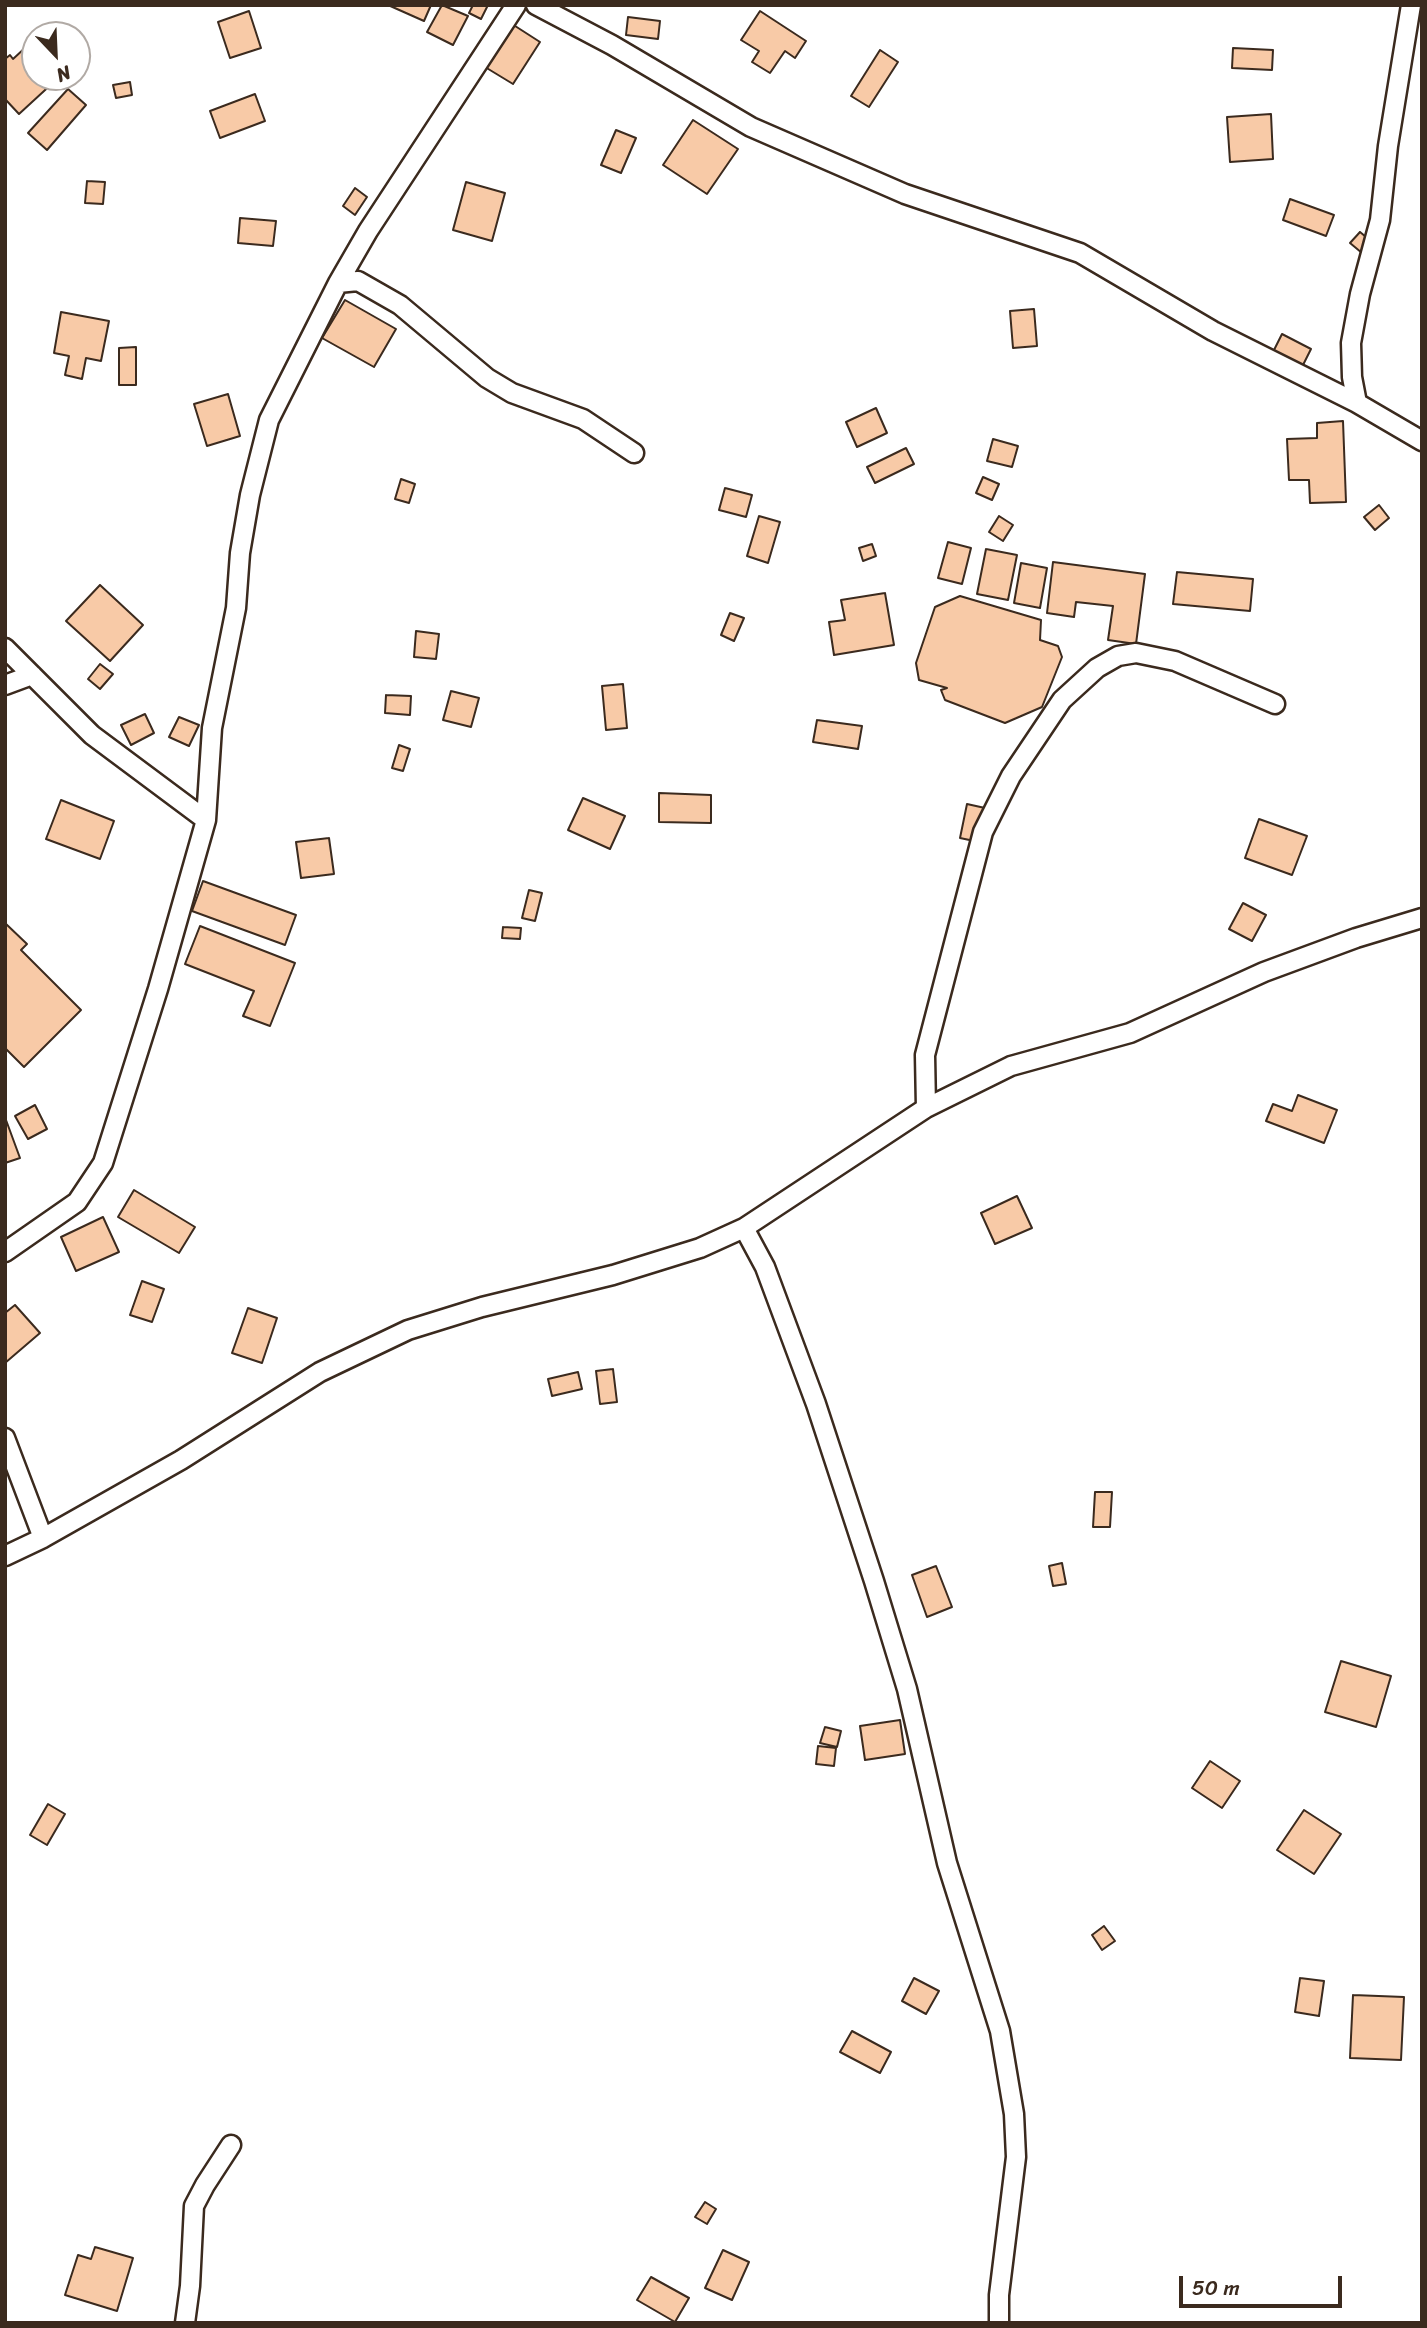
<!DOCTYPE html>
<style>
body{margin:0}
#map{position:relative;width:1427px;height:2328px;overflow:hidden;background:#fff;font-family:Sriracha,sans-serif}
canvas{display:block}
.frame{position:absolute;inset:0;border:7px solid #3b2a1e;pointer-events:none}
.north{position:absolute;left:21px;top:21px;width:70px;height:70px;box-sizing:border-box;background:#fff;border:2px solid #b1aaa5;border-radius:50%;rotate:157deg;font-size:19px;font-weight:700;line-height:28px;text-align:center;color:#3b2a1e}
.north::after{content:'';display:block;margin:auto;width:24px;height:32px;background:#3b2a1e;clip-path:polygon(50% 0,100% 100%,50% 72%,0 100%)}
.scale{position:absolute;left:1179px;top:2276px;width:163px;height:32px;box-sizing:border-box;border:4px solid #3b2a1e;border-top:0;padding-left:9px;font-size:21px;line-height:24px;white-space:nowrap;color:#3b2a1e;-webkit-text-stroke:5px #fff;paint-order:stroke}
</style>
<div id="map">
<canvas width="1427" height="2328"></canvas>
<div class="frame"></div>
<div class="north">N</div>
<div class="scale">50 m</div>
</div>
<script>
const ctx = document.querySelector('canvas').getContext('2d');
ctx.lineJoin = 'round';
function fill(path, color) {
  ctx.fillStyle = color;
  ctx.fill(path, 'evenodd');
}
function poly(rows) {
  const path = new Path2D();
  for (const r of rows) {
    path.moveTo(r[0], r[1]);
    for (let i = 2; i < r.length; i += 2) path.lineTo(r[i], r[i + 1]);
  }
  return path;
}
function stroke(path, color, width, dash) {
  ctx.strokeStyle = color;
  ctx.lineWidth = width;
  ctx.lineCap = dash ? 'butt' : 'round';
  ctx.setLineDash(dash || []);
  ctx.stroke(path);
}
const building = poly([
 [388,5,431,5,424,21,388,5],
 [442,5,468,16,453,45,427,32,442,5],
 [473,5,488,5,481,19,469,13,473,5],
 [249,11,261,48,230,58,218,22,249,11],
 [760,11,806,41,795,58,785,51,770,73,752,62,759,51,741,40,760,11],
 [628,17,660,21,658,39,626,35,628,17],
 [512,24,540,42,513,84,485,67,512,24],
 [26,47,35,57,35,77,53,77,56,80,19,114,5,99,5,59,10,55,13,59,26,47],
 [1233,48,1273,50,1272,70,1232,68,1233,48],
 [880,50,898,62,869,107,851,96,880,50],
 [130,82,132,95,116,98,113,85,130,82],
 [68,89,86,105,47,150,28,133,68,89],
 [255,94,265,121,220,138,210,111,255,94],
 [1271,114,1273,159,1230,162,1227,117,1271,114],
 [693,120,738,149,707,194,663,165,693,120],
 [616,130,636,138,621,173,601,165,616,130],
 [87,181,105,182,103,204,85,203,87,181],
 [466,182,505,193,492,241,453,230,466,182],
 [355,188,367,197,355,215,343,206,355,188],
 [1290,199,1334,215,1326,236,1283,220,1290,199],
 [240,218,276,221,273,246,238,243,240,218],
 [1360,232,1372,242,1362,253,1350,243,1360,232],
 [345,300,396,329,374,367,322,338,345,300],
 [1034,309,1037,346,1013,348,1010,311,1034,309],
 [61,312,109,321,101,361,86,358,82,379,65,375,69,356,54,353,61,312],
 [1282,334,1311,349,1302,367,1273,352,1282,334],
 [136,347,136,385,119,385,119,348,136,347],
 [228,394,240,436,207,446,194,404,228,394],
 [876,408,887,433,857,447,846,422,876,408],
 [1343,421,1346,502,1310,503,1309,480,1289,480,1287,439,1317,438,1317,423,1343,421],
 [993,439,1018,446,1012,467,987,461,993,439],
 [906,448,914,464,875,483,867,467,906,448],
 [983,477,999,484,992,500,976,493,983,477],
 [401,479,415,484,409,503,395,499,401,479],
 [725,488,752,495,746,517,719,510,725,488],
 [1379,505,1389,518,1375,530,1364,517,1379,505],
 [759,516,780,522,768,563,747,556,759,516],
 [999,516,1013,525,1003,541,989,532,999,516],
 [948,542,971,548,962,584,938,578,948,542],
 [872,544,876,556,863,561,859,548,872,544],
 [986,549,1017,555,1008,600,977,594,986,549],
 [1053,562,1145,574,1136,644,1108,640,1113,606,1076,602,1074,617,1047,613,1053,562],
 [1021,563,1047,568,1040,608,1014,603,1021,563],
 [1177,572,1253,579,1250,611,1173,604,1177,572],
 [100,585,143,625,110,661,66,621,100,585],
 [885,593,894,645,834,655,829,622,845,620,841,600,885,593],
 [960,596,1041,620,1040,640,1058,646,1062,657,1042,707,1005,723,945,700,941,690,947,688,919,680,916,663,935,607,960,596],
 [730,613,744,618,734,641,721,635,730,613],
 [416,631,439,634,436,659,414,657,416,631],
 [100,664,113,674,100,689,88,679,100,664],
 [623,684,627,728,606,730,602,686,623,684],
 [451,691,479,698,471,727,443,720,451,691],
 [386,695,411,696,410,715,385,713,386,695],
 [145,714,154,733,131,745,121,725,145,714],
 [179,717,199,725,189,746,169,737,179,717],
 [817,720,862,726,858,749,813,742,817,720],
 [399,745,410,749,403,771,392,768,399,745],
 [659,793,711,795,711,823,659,822,659,793],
 [583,798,625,816,610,849,568,830,583,798],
 [61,800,114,821,100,859,46,839,61,800],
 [967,804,985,808,979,842,960,838,967,804],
 [1259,819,1307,836,1292,875,1245,858,1259,819],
 [329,838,334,874,301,878,296,842,329,838],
 [203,881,296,915,285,945,192,911,203,881],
 [529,890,542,893,535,921,522,918,529,890],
 [1243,903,1266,915,1252,941,1229,929,1243,903],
 [5,923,27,944,21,950,81,1010,24,1067,5,1048,5,923],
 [200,926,295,963,270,1026,243,1016,254,991,185,964,200,926],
 [503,927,521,928,520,939,502,938,503,927],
 [1298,1095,1337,1110,1324,1143,1266,1121,1273,1104,1292,1111,1298,1095],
 [35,1105,47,1129,28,1139,15,1116,35,1105],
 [6,1120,20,1158,5,1163,5,1121,6,1120],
 [134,1190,195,1227,179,1253,118,1217,134,1190],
 [1017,1196,1032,1228,995,1244,981,1213,1017,1196],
 [103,1217,119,1252,76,1271,61,1237,103,1217],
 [142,1281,164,1289,152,1322,130,1315,142,1281],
 [15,1305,40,1333,5,1363,5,1313,15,1305],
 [248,1308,277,1318,262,1363,232,1353,248,1308],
 [613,1369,617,1402,600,1404,596,1371,613,1369],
 [578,1372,582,1389,552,1396,548,1379,578,1372],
 [1095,1492,1112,1492,1110,1527,1093,1527,1095,1492],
 [1062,1563,1066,1584,1053,1586,1049,1566,1062,1563],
 [936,1566,952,1607,927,1617,912,1575,936,1566],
 [1341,1661,1391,1676,1376,1727,1325,1712,1341,1661],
 [900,1720,905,1754,865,1760,860,1726,900,1720],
 [825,1727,841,1731,837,1747,820,1743,825,1727],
 [818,1746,836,1748,834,1766,816,1764,818,1746],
 [1210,1761,1240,1781,1222,1808,1192,1788,1210,1761],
 [48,1804,65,1814,47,1845,30,1835,48,1804],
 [1304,1810,1341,1834,1314,1874,1277,1850,1304,1810],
 [1104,1926,1115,1941,1102,1950,1092,1935,1104,1926],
 [914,1978,939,1991,926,2014,902,2001,914,1978],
 [1300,1978,1324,1981,1319,2016,1295,2012,1300,1978],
 [1353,1995,1404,1997,1401,2060,1350,2058,1353,1995],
 [852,2031,891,2052,880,2073,840,2052,852,2031],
 [705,2202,716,2209,707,2224,695,2217,705,2202],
 [95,2247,133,2258,117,2311,65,2295,78,2255,91,2259,95,2247],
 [723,2250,749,2262,732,2300,705,2288,723,2250],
 [651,2277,689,2298,675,2322,637,2300,651,2277]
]);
const street = poly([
 [536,5,612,45,751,127,905,194,1080,253,1213,331,1357,403,1422,441],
 [338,283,358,281,400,305,487,378,512,393,583,419,634,453],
 [1357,403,1352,377,1351,343,1360,294,1380,220,1388,146,1411,5],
 [5,648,92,735,206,820],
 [5,685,32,675],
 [926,1108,925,1055,983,832,1011,776,1062,700,1097,668,1118,656,1136,653,1175,661,1275,704],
 [744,1228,765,1267,816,1404,874,1581,907,1689,947,1863,1000,2031,1014,2114,1016,2157,999,2295,999,2323],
 [5,1252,77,1202,103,1163,158,989,206,820,212,728,236,608,240,553,250,495,269,420,338,283,368,231,516,5],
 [5,1438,43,1538],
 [5,1556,43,1538,181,1460,320,1372,408,1330,482,1307,613,1275,700,1248,744,1228,926,1108,1011,1066,1130,1033,1264,972,1356,938,1422,918],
 [185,2323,190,2286,194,2206,205,2185,231,2145]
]);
fill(building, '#f8caa7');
stroke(building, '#3b2a1e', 2);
stroke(street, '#3b2a1e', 23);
stroke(street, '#fff', 18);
</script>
